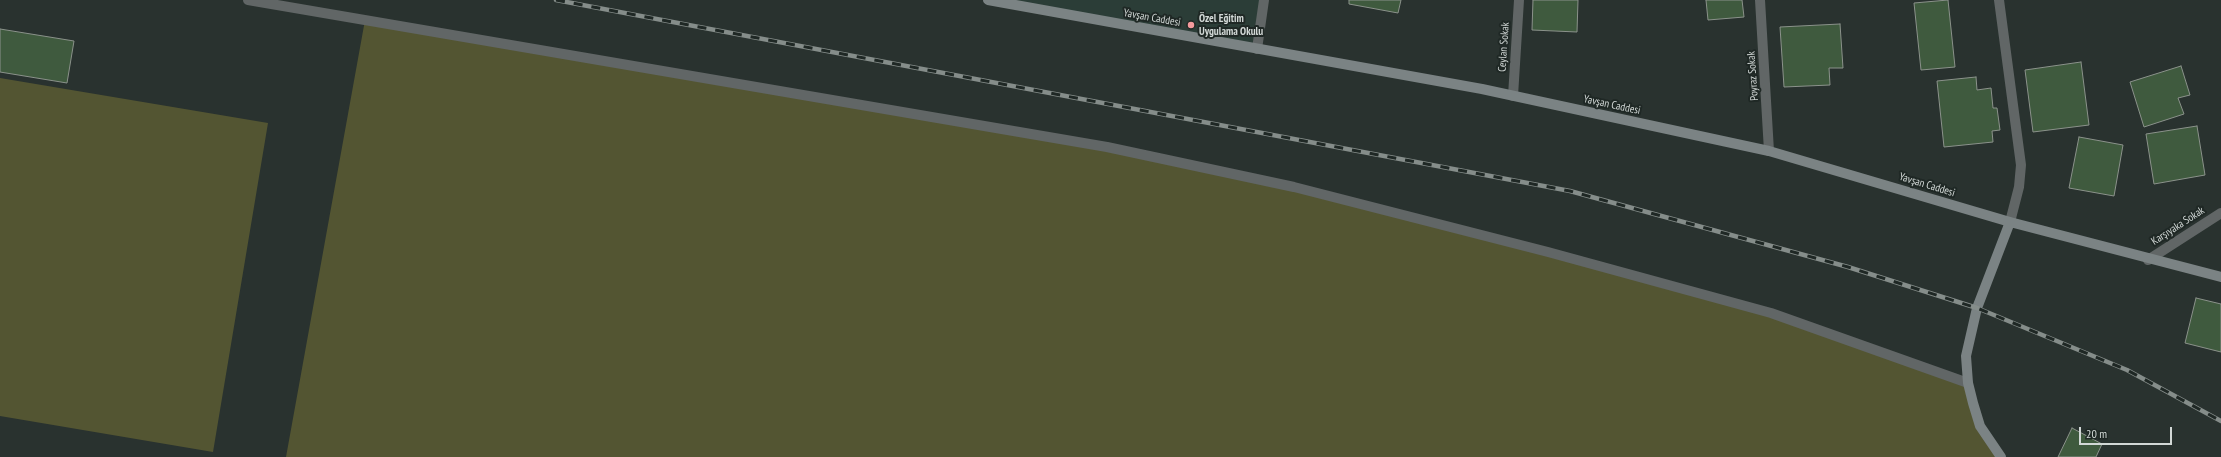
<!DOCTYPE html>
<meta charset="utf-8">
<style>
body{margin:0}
#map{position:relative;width:2221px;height:457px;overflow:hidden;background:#29322f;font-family:"PT Sans Narrow",sans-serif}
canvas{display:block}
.scale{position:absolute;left:2079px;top:427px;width:93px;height:18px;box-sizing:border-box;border:2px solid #d2d8d6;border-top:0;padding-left:5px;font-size:12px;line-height:14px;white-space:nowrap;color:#d2d8d6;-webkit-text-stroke:3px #1f2825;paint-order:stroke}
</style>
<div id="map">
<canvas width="2221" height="457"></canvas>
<div class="scale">20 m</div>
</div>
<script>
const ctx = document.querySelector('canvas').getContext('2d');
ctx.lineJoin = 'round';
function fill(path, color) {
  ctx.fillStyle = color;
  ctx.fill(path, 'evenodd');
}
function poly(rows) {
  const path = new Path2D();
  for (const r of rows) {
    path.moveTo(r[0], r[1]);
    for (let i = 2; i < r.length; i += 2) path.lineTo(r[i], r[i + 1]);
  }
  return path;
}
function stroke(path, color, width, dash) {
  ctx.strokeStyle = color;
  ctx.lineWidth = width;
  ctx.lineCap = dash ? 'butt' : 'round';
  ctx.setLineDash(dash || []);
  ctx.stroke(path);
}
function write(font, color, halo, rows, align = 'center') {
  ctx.font = font + ' "PT Sans Narrow",sans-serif';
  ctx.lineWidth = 4;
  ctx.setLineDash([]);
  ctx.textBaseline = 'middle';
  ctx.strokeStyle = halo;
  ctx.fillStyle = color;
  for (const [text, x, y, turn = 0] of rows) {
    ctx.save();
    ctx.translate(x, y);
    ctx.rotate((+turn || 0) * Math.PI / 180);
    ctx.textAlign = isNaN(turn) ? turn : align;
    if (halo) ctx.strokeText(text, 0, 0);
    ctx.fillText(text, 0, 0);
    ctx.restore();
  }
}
const built = poly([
 [988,0,1264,0,1257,49]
]);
const green = poly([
 [365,20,1107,147,1294,187,1771,313,1968,383,1973,403,2001,457,286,457],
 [0,78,268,123,213,452,0,416]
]);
const building = poly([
 [1349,0,1401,0,1398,13,1349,4,1349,0],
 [1533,0,1578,0,1577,32,1532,30,1533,0],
 [1706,0,1742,0,1744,17,1708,20,1706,0],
 [1948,0,1955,67,1921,70,1914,3,1948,0],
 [1840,24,1843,68,1829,68,1830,85,1784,87,1780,27,1840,24],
 [0,29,74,41,67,83,0,72,0,29],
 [2081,62,2089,125,2033,132,2025,70,2081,62],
 [2181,66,2190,95,2178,98,2184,114,2144,127,2130,82,2181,66],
 [1976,77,1977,90,1991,88,1993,108,1997,108,2000,130,1992,131,1993,142,1944,147,1937,81,1976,77],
 [2197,126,2205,175,2154,184,2146,134,2197,126],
 [2079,137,2123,145,2114,196,2069,188,2079,137],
 [2196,298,2221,304,2221,352,2185,343,2196,298],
 [2072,428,2102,444,2096,457,2058,457,2072,428]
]);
const lane = poly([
 [1999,0,2021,165,2019,187,2010,222]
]);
const street = poly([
 [248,0,1107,147,1294,187,1548,252,1771,313,1968,383],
 [1760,0,1769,151],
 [1257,49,1264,0],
 [1513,96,1519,0],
 [2148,260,2221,213]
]);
const secondary = poly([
 [988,0,1482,89,1769,151,2010,222,2221,277],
 [2001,457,1980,426,1973,403,1968,383,1966,356,1977,308,2010,222]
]);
const rail = poly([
 [556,0,1570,191,1848,267,1977,308,2127,370,2221,421]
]);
const markers = [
 [1191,25,4,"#f59b9d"]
];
const streetNames = [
 ["Yavşan Caddesi",1152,18,10],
 ["Ceylan Sokak",1504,47,-86],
 ["Poyraz Sokak",1753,76,-94],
 ["Yavşan Caddesi",1612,105,12],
 ["Yavşan Caddesi",1927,185,17],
 ["Karşıyaka Sokak",2178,226,-33]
];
const poiNames = [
 ["Özel Eğitim",1199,19],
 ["Uygulama Okulu",1199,32]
];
fill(built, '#2b3d37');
fill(green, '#535532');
fill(building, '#3f5a3e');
stroke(building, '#8b928b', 1);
stroke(lane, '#616666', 10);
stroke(street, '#616666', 10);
stroke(secondary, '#7b8384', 10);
stroke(rail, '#858d8a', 4.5);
stroke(rail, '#1f2825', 3, [9]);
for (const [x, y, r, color] of markers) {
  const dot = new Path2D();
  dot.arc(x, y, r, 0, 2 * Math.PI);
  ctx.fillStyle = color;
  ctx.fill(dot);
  stroke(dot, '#1f2825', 1.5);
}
write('11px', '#d2d8d6', '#1f2825', streetNames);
write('bold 11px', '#d2d8d6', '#1f2825', poiNames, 'left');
</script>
